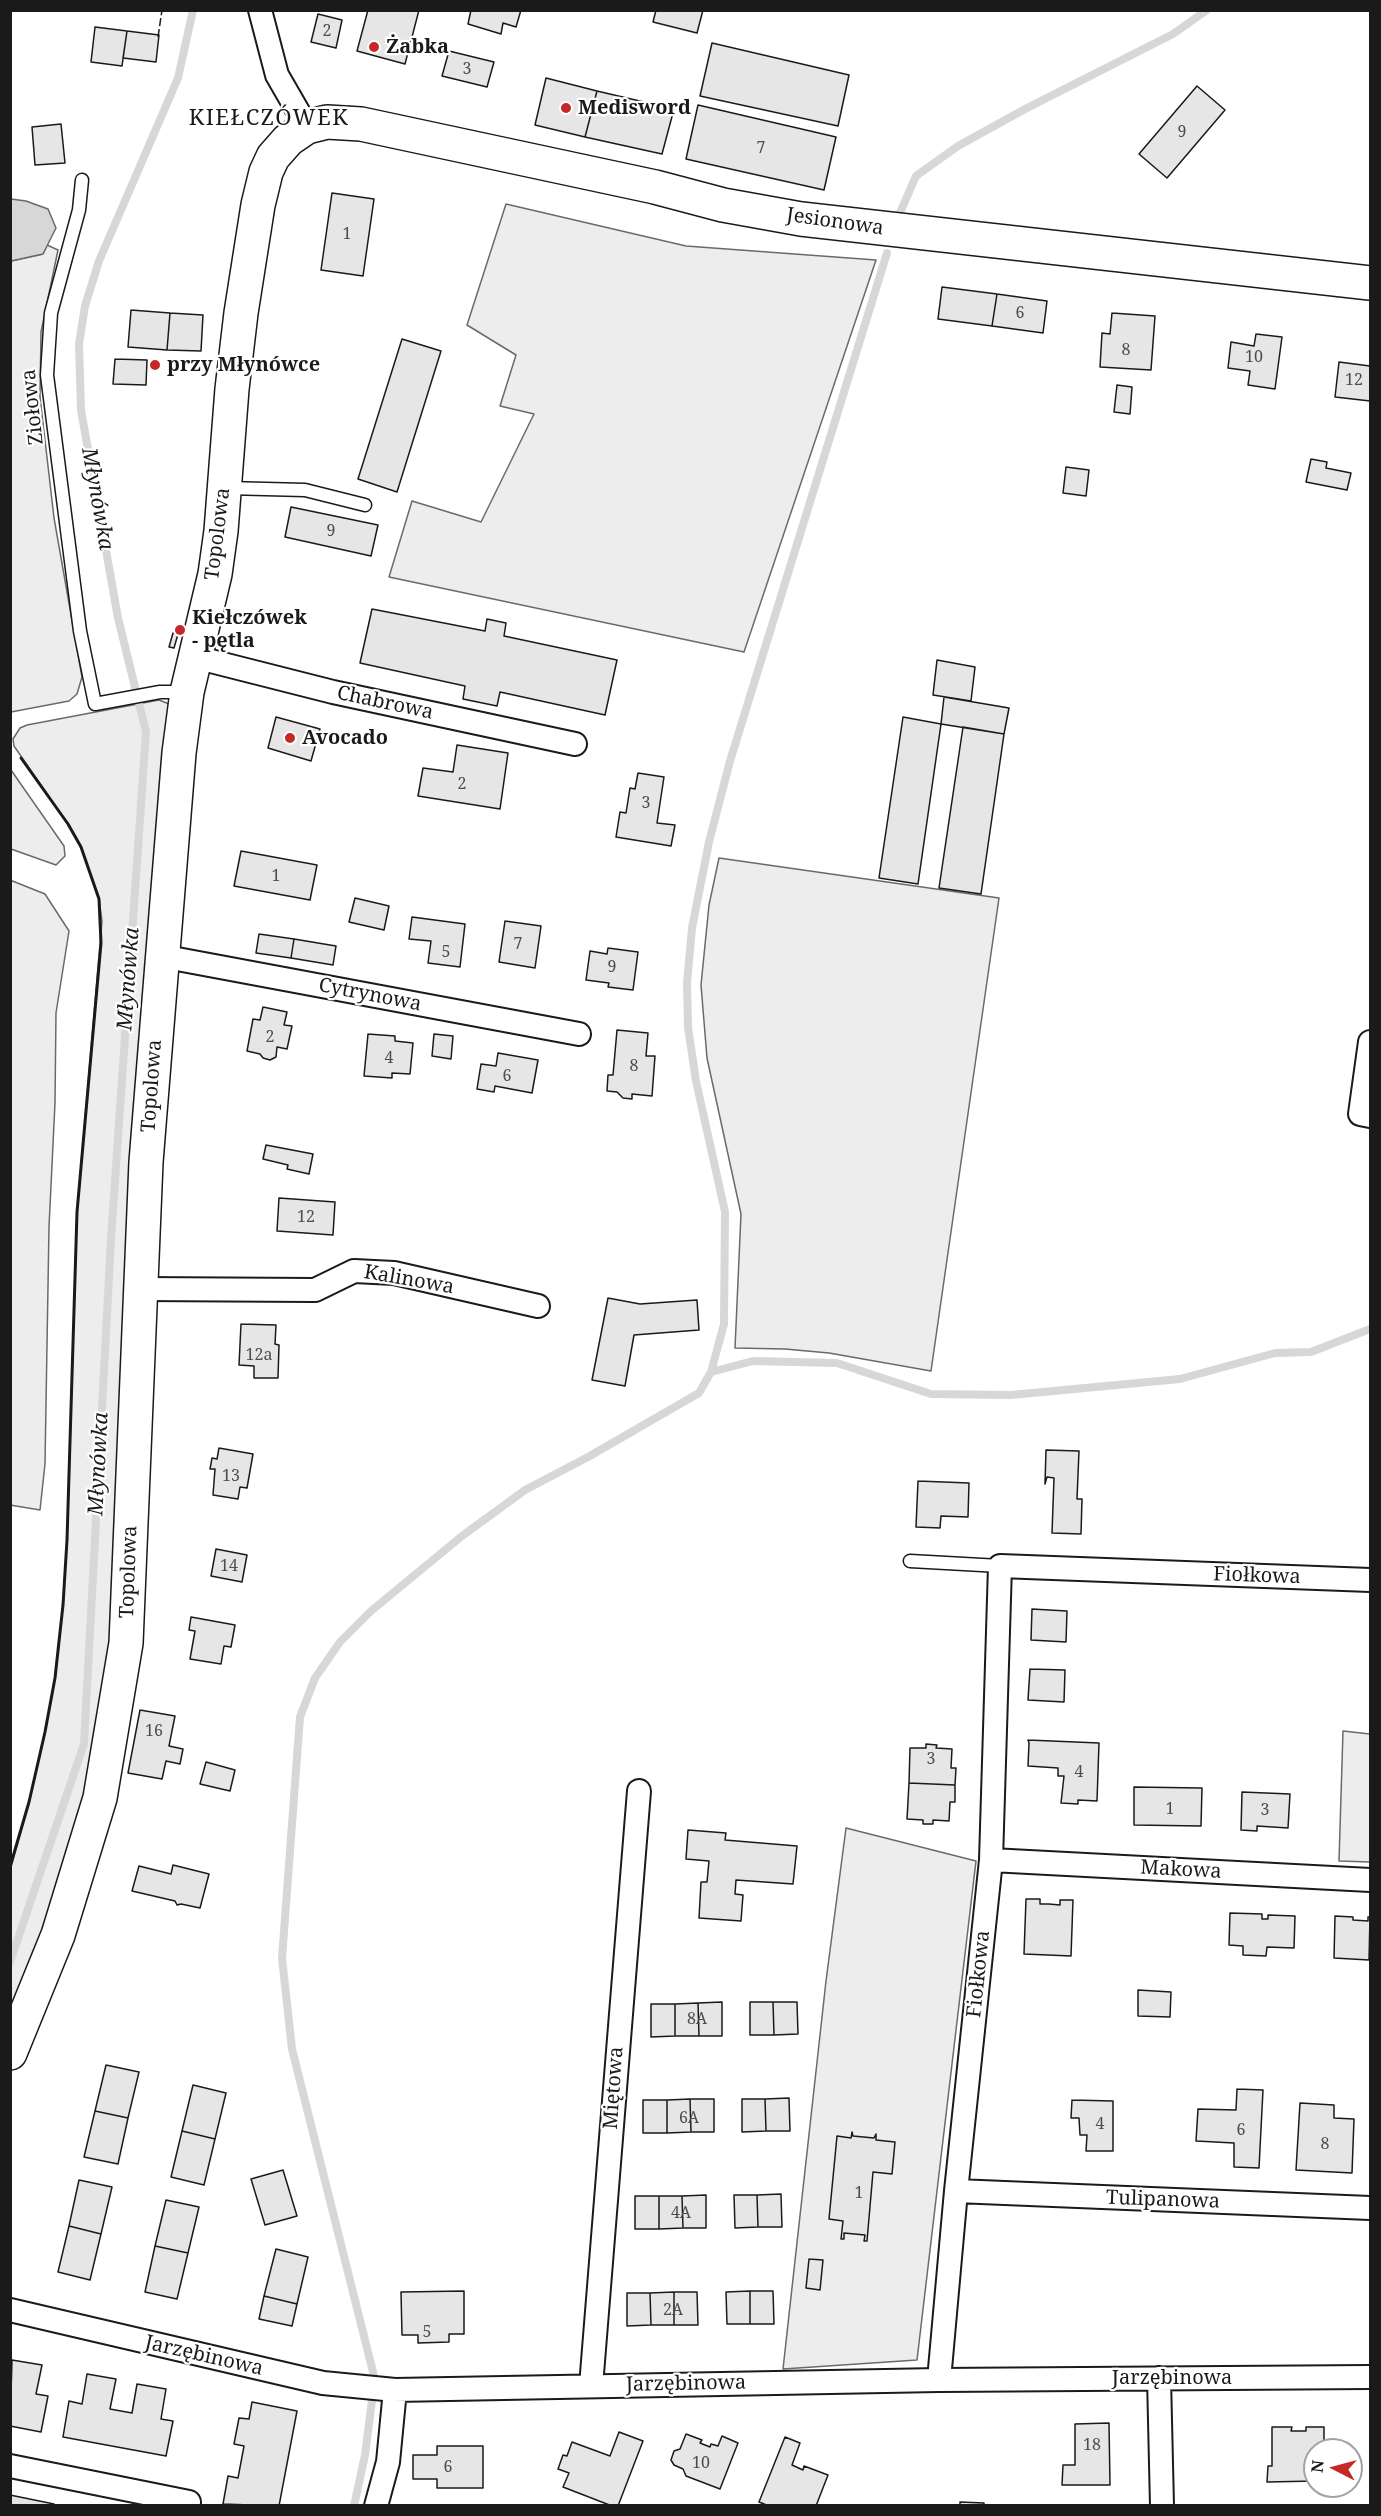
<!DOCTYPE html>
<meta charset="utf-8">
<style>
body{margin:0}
#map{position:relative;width:1381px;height:2516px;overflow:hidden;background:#fff;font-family:"Noto Serif",serif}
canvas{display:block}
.frame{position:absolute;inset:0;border:12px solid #1a1a1a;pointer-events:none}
.north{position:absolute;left:1303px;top:2438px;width:60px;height:60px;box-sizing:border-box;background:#fff;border:2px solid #a3a3a3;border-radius:50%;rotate:276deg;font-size:16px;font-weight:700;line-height:24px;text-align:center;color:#1a1a1a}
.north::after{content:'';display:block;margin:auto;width:21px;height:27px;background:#c62828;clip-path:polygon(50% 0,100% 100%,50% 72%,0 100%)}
</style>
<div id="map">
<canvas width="1381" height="2516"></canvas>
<div class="frame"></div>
<div class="north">N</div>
</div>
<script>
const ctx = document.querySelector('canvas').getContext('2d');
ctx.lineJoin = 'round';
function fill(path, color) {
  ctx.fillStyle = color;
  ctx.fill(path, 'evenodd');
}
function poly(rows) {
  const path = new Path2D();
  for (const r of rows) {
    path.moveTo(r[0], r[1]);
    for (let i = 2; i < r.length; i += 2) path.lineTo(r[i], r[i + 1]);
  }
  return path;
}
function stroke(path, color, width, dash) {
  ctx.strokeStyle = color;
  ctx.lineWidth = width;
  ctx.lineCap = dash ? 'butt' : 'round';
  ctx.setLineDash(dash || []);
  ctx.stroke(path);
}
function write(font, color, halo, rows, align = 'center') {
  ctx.font = font + ' "Noto Serif",serif';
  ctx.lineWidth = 4.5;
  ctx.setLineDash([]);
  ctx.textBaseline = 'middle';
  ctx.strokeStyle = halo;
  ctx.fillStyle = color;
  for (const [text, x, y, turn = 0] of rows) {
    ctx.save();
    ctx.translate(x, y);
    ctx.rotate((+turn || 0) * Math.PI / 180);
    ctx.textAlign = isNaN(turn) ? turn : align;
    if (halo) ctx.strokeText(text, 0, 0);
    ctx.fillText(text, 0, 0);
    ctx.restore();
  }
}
const green = poly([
 [506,204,686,246,876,260,744,652,389,577,412,501,481,522,534,414,500,406,516,355,467,325,506,204],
 [47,245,58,250,41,332,40,397,54,518,82,677,77,694,69,701,11,712,11,261,43,254,47,245],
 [159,700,169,704,116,1598,87,1801,40,1938,11,2012,11,1867,29,1802,45,1732,55,1678,63,1605,67,1540,77,1212,102,921,99,899,81,847,68,824,14,746,13,739,20,728,27,725,159,700],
 [11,770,64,846,65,856,56,865,11,849,11,770],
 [719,858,999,898,931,1371,829,1353,785,1349,735,1348,741,1214,707,1058,701,985,709,905,719,858],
 [10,880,45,894,69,931,56,1013,55,1103,49,1227,45,1464,40,1510,10,1505,10,880],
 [1343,1731,1370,1734,1370,1862,1339,1861,1343,1731],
 [846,1828,976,1861,917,2360,783,2369,826,1981,846,1828]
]);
const water = poly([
 [11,199,26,201,48,209,56,228,43,254,11,261,11,199]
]);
const stream = poly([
 [899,215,916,176,958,146,1027,108,1173,34,1207,10],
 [711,1372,753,1361,837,1363,931,1394,1011,1395,1180,1379,1275,1353,1311,1352,1370,1329],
 [10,1962,84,1744,111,1239,146,732,118,618,81,410,79,344,85,306,99,261,178,78,193,10],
 [374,2376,292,2049,282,1958,300,1717,315,1678,340,1642,371,1611,462,1536,525,1490,588,1457,699,1393,711,1372,724,1324,725,1212,696,1081,688,1027,687,983,692,928,709,842,730,761,887,253],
 [354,2506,365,2455,372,2400]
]);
const building = poly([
 [368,10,419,10,405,64,357,51,368,10],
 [471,10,521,10,516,27,503,23,501,34,468,24,471,10],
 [656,10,703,10,697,33,653,22,656,10],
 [318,14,342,20,336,48,311,42,318,14],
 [95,27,127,31,122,66,91,62,95,27],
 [127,31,159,35,156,62,123,58,127,31],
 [712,43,849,75,838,126,700,96,712,43],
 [449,51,494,62,487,87,442,76,449,51],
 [546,78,597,91,585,137,535,125,546,78],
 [1197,86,1225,110,1167,178,1139,154,1197,86],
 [597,91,674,109,662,154,585,137,597,91],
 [698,105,836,137,824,190,686,159,698,105],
 [61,124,65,163,35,165,32,127,61,124],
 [332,193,374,199,363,276,321,270,332,193],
 [942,287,997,294,992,326,938,319,942,287],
 [997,294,1047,301,1043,333,992,326,997,294],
 [131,310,170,313,167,350,128,347,131,310],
 [170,313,203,315,201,351,167,350,170,313],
 [1112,313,1155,316,1151,370,1100,367,1102,333,1110,334,1112,313],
 [1256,334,1282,337,1275,389,1248,385,1250,371,1228,368,1231,342,1254,346,1256,334],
 [402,339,441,351,397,492,358,479,402,339],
 [115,359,147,360,146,385,113,384,115,359],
 [1339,362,1370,366,1370,401,1335,397,1339,362],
 [1117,385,1132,387,1130,414,1114,412,1117,385],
 [1311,459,1327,462,1326,468,1351,473,1347,490,1306,482,1311,459],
 [1066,467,1089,470,1086,496,1063,493,1066,467],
 [291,507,378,525,371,556,285,537,291,507],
 [372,609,485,631,487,619,506,623,504,636,617,660,605,715,500,692,497,706,463,699,465,686,360,663,372,609],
 [173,633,178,634,174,648,169,647,173,633],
 [937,660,975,667,971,701,933,695,937,660],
 [944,697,1009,708,1004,734,941,724,944,697],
 [276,717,320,729,311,761,268,748,276,717],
 [903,717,941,724,918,884,879,878,903,717],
 [963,727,1004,734,981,894,939,888,963,727],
 [457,745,508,753,500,809,418,796,423,768,453,772,457,745],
 [638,773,664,777,657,823,675,825,671,846,616,837,620,812,626,813,630,788,635,789,638,773],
 [241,851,317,865,310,900,234,886,241,851],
 [355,898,389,906,384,930,349,922,355,898],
 [412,917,465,924,460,967,428,963,431,941,409,939,412,917],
 [505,921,541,926,535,968,499,962,505,921],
 [259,934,294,939,291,958,256,953,259,934],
 [294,939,336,946,333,965,291,958,294,939],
 [608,948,638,952,633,990,608,987,609,983,586,980,590,951,607,954,608,948],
 [263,1007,287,1012,284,1025,292,1026,287,1049,277,1047,276,1057,270,1060,263,1058,260,1054,247,1051,253,1019,260,1020,263,1007],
 [617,1030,648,1033,646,1056,655,1056,652,1096,632,1094,632,1099,623,1098,617,1092,607,1091,608,1075,613,1075,617,1030],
 [368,1034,395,1036,395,1041,413,1043,410,1074,392,1073,392,1078,364,1076,368,1034],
 [434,1034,453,1036,451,1059,432,1056,434,1034],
 [498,1053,538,1060,532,1093,495,1086,494,1092,477,1089,481,1064,496,1066,498,1053],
 [266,1145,313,1154,309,1174,287,1169,288,1165,263,1159,266,1145],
 [279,1198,335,1202,333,1235,277,1231,279,1198],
 [608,1298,640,1304,697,1300,699,1330,634,1335,625,1386,592,1380,608,1298],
 [241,1324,276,1325,275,1344,279,1345,278,1378,254,1378,254,1366,239,1365,241,1324],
 [219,1448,253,1454,247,1488,240,1487,238,1499,213,1495,215,1469,210,1469,212,1458,217,1459,219,1448],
 [1046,1450,1079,1451,1077,1499,1082,1499,1081,1534,1052,1533,1054,1478,1047,1477,1045,1484,1046,1450],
 [918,1481,969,1483,968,1517,941,1516,940,1528,916,1527,918,1481],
 [216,1549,247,1555,242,1582,211,1576,216,1549],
 [1032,1609,1067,1611,1066,1642,1031,1640,1032,1609],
 [191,1617,235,1625,231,1647,224,1646,221,1664,190,1659,195,1631,189,1630,191,1617],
 [1030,1669,1065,1670,1064,1702,1028,1700,1030,1669],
 [140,1710,175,1716,169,1746,183,1749,180,1764,166,1761,162,1779,128,1773,140,1710],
 [1028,1740,1099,1743,1097,1801,1078,1800,1078,1804,1061,1803,1064,1776,1058,1776,1058,1768,1028,1766,1029,1743,1028,1740],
 [926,1744,937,1745,936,1748,952,1749,951,1768,956,1768,955,1785,909,1783,910,1748,926,1748,926,1744],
 [206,1762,235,1770,230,1791,200,1784,206,1762],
 [909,1783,955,1785,955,1802,950,1802,949,1821,933,1820,933,1824,923,1824,923,1820,907,1819,909,1783],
 [1134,1787,1202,1788,1201,1826,1134,1825,1134,1787],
 [1242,1792,1290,1794,1288,1828,1257,1826,1257,1831,1241,1830,1242,1792],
 [688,1830,726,1833,725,1840,797,1846,793,1884,736,1880,735,1894,743,1895,741,1921,699,1918,701,1882,707,1882,709,1861,686,1859,688,1830],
 [173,1865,209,1874,200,1908,181,1904,177,1905,175,1901,132,1891,139,1866,171,1874,173,1865],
 [1026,1899,1040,1899,1040,1904,1049,1904,1060,1905,1060,1900,1073,1900,1071,1956,1024,1954,1026,1899],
 [1230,1913,1262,1914,1262,1919,1268,1919,1268,1915,1295,1916,1294,1948,1267,1947,1266,1956,1243,1955,1243,1946,1229,1945,1230,1913],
 [1335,1916,1353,1917,1353,1920,1368,1921,1368,1917,1370,1917,1369,1960,1334,1958,1335,1916],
 [1138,1990,1171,1992,1170,2017,1138,2016,1138,1990],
 [722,2002,722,2036,699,2036,698,2003,722,2002],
 [750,2002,773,2002,774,2035,750,2035,750,2002],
 [773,2002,797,2002,798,2034,774,2035,773,2002],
 [698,2003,699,2036,675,2036,675,2004,698,2003],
 [651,2004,675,2004,675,2036,651,2037,651,2004],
 [106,2065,139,2072,128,2118,95,2111,106,2065],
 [193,2085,226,2093,215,2139,182,2131,193,2085],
 [1237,2089,1263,2090,1259,2168,1234,2167,1234,2143,1196,2141,1198,2109,1236,2110,1237,2089],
 [789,2098,790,2131,766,2131,765,2099,789,2098],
 [690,2099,691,2132,667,2133,667,2100,690,2099],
 [690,2099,714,2099,714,2132,691,2132,690,2099],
 [742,2099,765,2099,766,2131,742,2132,742,2099],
 [643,2100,667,2100,667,2133,643,2133,643,2100],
 [1072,2100,1113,2101,1113,2151,1086,2151,1087,2135,1080,2135,1079,2118,1071,2118,1072,2100],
 [1300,2103,1334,2105,1334,2118,1354,2119,1352,2173,1296,2170,1300,2103],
 [95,2111,128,2118,118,2164,84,2157,95,2111],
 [182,2131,215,2139,204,2185,171,2177,182,2131],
 [852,2132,853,2136,874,2138,876,2134,876,2140,895,2142,892,2174,873,2172,867,2241,864,2241,865,2235,844,2233,844,2239,841,2239,843,2221,829,2219,837,2136,851,2138,852,2132],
 [283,2170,297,2216,265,2225,251,2179,283,2170],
 [79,2180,112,2187,101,2234,69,2226,79,2180],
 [781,2194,782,2227,758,2227,757,2195,781,2194],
 [706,2195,706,2228,683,2228,682,2196,706,2195],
 [734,2195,757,2195,758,2227,735,2228,734,2195],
 [635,2196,659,2196,659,2229,635,2229,635,2196],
 [659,2196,682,2196,683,2228,659,2229,659,2196],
 [166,2200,199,2207,188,2253,155,2246,166,2200],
 [69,2226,101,2234,90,2280,58,2272,69,2226],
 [155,2246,188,2253,177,2299,145,2292,155,2246],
 [276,2249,308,2257,297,2304,264,2296,276,2249],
 [809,2259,823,2260,820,2290,806,2288,809,2259],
 [464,2291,464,2334,449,2334,449,2342,418,2343,418,2335,402,2335,401,2292,464,2291],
 [750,2291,750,2324,727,2324,726,2292,750,2291],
 [750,2291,773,2291,774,2324,750,2324,750,2291],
 [674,2292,674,2325,651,2325,650,2293,674,2292],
 [674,2292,697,2292,698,2325,674,2325,674,2292],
 [627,2293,650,2293,651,2325,627,2326,627,2293],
 [264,2296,297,2304,292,2326,259,2319,264,2296],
 [12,2360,42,2365,36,2394,48,2396,41,2432,10,2426,12,2360],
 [87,2374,116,2379,110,2409,132,2413,137,2384,166,2389,161,2419,173,2421,166,2456,63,2437,69,2401,82,2404,87,2374],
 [252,2402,297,2411,279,2506,223,2504,228,2476,238,2478,244,2446,234,2444,239,2418,249,2419,252,2402],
 [1109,2423,1110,2485,1062,2485,1063,2465,1075,2465,1075,2424,1109,2423],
 [1272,2427,1292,2427,1291,2431,1306,2431,1306,2427,1324,2427,1324,2450,1315,2450,1315,2481,1267,2482,1268,2466,1272,2466,1272,2427],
 [619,2432,643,2441,618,2506,612,2506,563,2487,569,2473,558,2469,563,2455,567,2456,572,2442,610,2456,619,2432],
 [686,2434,702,2440,700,2443,710,2447,711,2444,718,2446,722,2436,738,2443,720,2489,686,2476,683,2469,674,2465,671,2460,674,2451,680,2449,686,2434],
 [785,2437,800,2443,792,2465,803,2470,804,2466,828,2475,816,2506,769,2506,759,2502,785,2437],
 [437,2446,483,2446,483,2488,437,2488,437,2479,413,2479,413,2455,437,2455,437,2446],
 [10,2495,54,2504,54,2506,10,2506,10,2495],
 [960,2502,984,2503,984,2506,960,2506,960,2502]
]);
const lane = poly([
 [82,180,79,210,51,313,47,375,80,631,95,704,160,692,185,692],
 [226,488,305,490,365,505],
 [910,1561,1000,1566]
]);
const street = poly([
 [260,10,277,75,307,127],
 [195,657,333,692,575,744],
 [161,956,579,1034],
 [1370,1042,1360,1114,1370,1116],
 [139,1289,315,1290,354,1271,394,1273,538,1306],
 [991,1860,1370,1880],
 [956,2191,1370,2208],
 [10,2310,323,2383,395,2390,939,2380,1370,2377],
 [1159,2378,1162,2506],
 [939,2380,956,2191,991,1860,1000,1566,1370,1580],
 [591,2386,639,1791],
 [10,2466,189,2502],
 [376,2506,388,2462,395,2390]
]);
const secondary = poly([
 [10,2053,58,1935,100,1798,126,1643,146,1162,179,753,187,692,215,574,221,531,232,389,241,313,258,205,266,172,273,157,288,140,307,127,327,122,361,124,655,187,723,205,801,219,1370,283]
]);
const fence = poly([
 [158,37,162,10]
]);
const wall = poly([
 [10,1867,29,1802,45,1732,55,1678,63,1605,67,1540,77,1212,101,943,99,899,81,847,68,824,21,758]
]);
const markers = [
 [374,47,6,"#c62828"],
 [566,108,6,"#c62828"],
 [155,365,6,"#c62828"],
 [180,630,6,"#c62828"],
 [290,738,6,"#c62828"]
];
const numberNames = [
 ["2",327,31],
 ["3",467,69],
 ["9",1182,132],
 ["7",761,148],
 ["1",347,234],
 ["6",1020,313],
 ["8",1126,350],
 ["10",1254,357],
 ["12",1354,380],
 ["9",331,531],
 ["2",462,784],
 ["3",646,803],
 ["1",276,876],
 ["7",518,944],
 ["5",446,952],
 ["9",612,967],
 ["2",270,1037],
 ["4",389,1058],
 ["8",634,1066],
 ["6",507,1076],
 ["12",306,1217],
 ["12a",259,1355],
 ["13",231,1476],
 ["14",229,1566],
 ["16",154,1731],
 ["3",931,1759],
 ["4",1079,1772],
 ["1",1170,1809],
 ["3",1265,1810],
 ["8A",697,2019],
 ["6A",689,2118],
 ["4",1100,2124],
 ["6",1241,2130],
 ["8",1325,2144],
 ["1",859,2193],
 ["4A",681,2213],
 ["2A",673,2310],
 ["5",427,2332],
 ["18",1092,2445],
 ["10",701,2463],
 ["6",448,2467]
];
const poiNames = [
 ["Żabka",386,47],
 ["Medisword",578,108],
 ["przy Młynówce",167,365],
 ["Kiełczówek",192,618],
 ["- pętla",192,641],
 ["Avocado",302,738]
];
const streetNames = [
 ["Jesionowa",835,222,8],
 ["Ziołowa",33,407,-96],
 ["Topolowa",218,534,-83],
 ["Chabrowa",385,703,12],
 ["Cytrynowa",370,995,11],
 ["Topolowa",152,1086,-86],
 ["Kalinowa",409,1280,10],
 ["Topolowa",129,1572,-88],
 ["Fiołkowa",1257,1576,2],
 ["Makowa",1181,1870,3],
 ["Fiołkowa",979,1974,-84],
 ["Miętowa",614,2088,-86],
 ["Tulipanowa",1163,2200,2],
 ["Jarzębinowa",204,2356,13],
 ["Jarzębinowa",1172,2378],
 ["Jarzębinowa",686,2384,-1]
];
const waterNames = [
 ["Młynówka",97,499,80],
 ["Młynówka",129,979,-86],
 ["Młynówka",99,1464,-87]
];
const quarterNames = [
 ["KIEŁCZÓWEK",269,119]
];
fill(green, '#ededed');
stroke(green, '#6a6a6a', 1.5);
fill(water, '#d7d7d7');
stroke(water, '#6a6a6a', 1.5);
stroke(stream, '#d7d7d7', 8);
fill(building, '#e6e6e6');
stroke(building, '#1a1a1a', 1.5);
stroke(lane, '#1a1a1a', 15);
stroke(street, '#1a1a1a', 26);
stroke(secondary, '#1a1a1a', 36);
stroke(lane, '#fff', 12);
stroke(street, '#fff', 22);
stroke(secondary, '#fff', 33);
stroke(fence, '#1a1a1a', 1.5, [8, 3]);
stroke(wall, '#1a1a1a', 3);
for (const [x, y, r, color] of markers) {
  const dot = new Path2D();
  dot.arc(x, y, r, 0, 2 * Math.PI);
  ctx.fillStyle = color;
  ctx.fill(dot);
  stroke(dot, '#fff', 2);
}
write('16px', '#4d4d4d', null, numberNames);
write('bold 20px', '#1a1a1a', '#fff', poiNames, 'left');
write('20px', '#1a1a1a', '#fff', streetNames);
write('italic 21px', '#1a1a1a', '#fff', waterNames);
ctx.letterSpacing = '1.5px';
write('22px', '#1a1a1a', '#fff', quarterNames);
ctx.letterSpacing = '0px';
</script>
